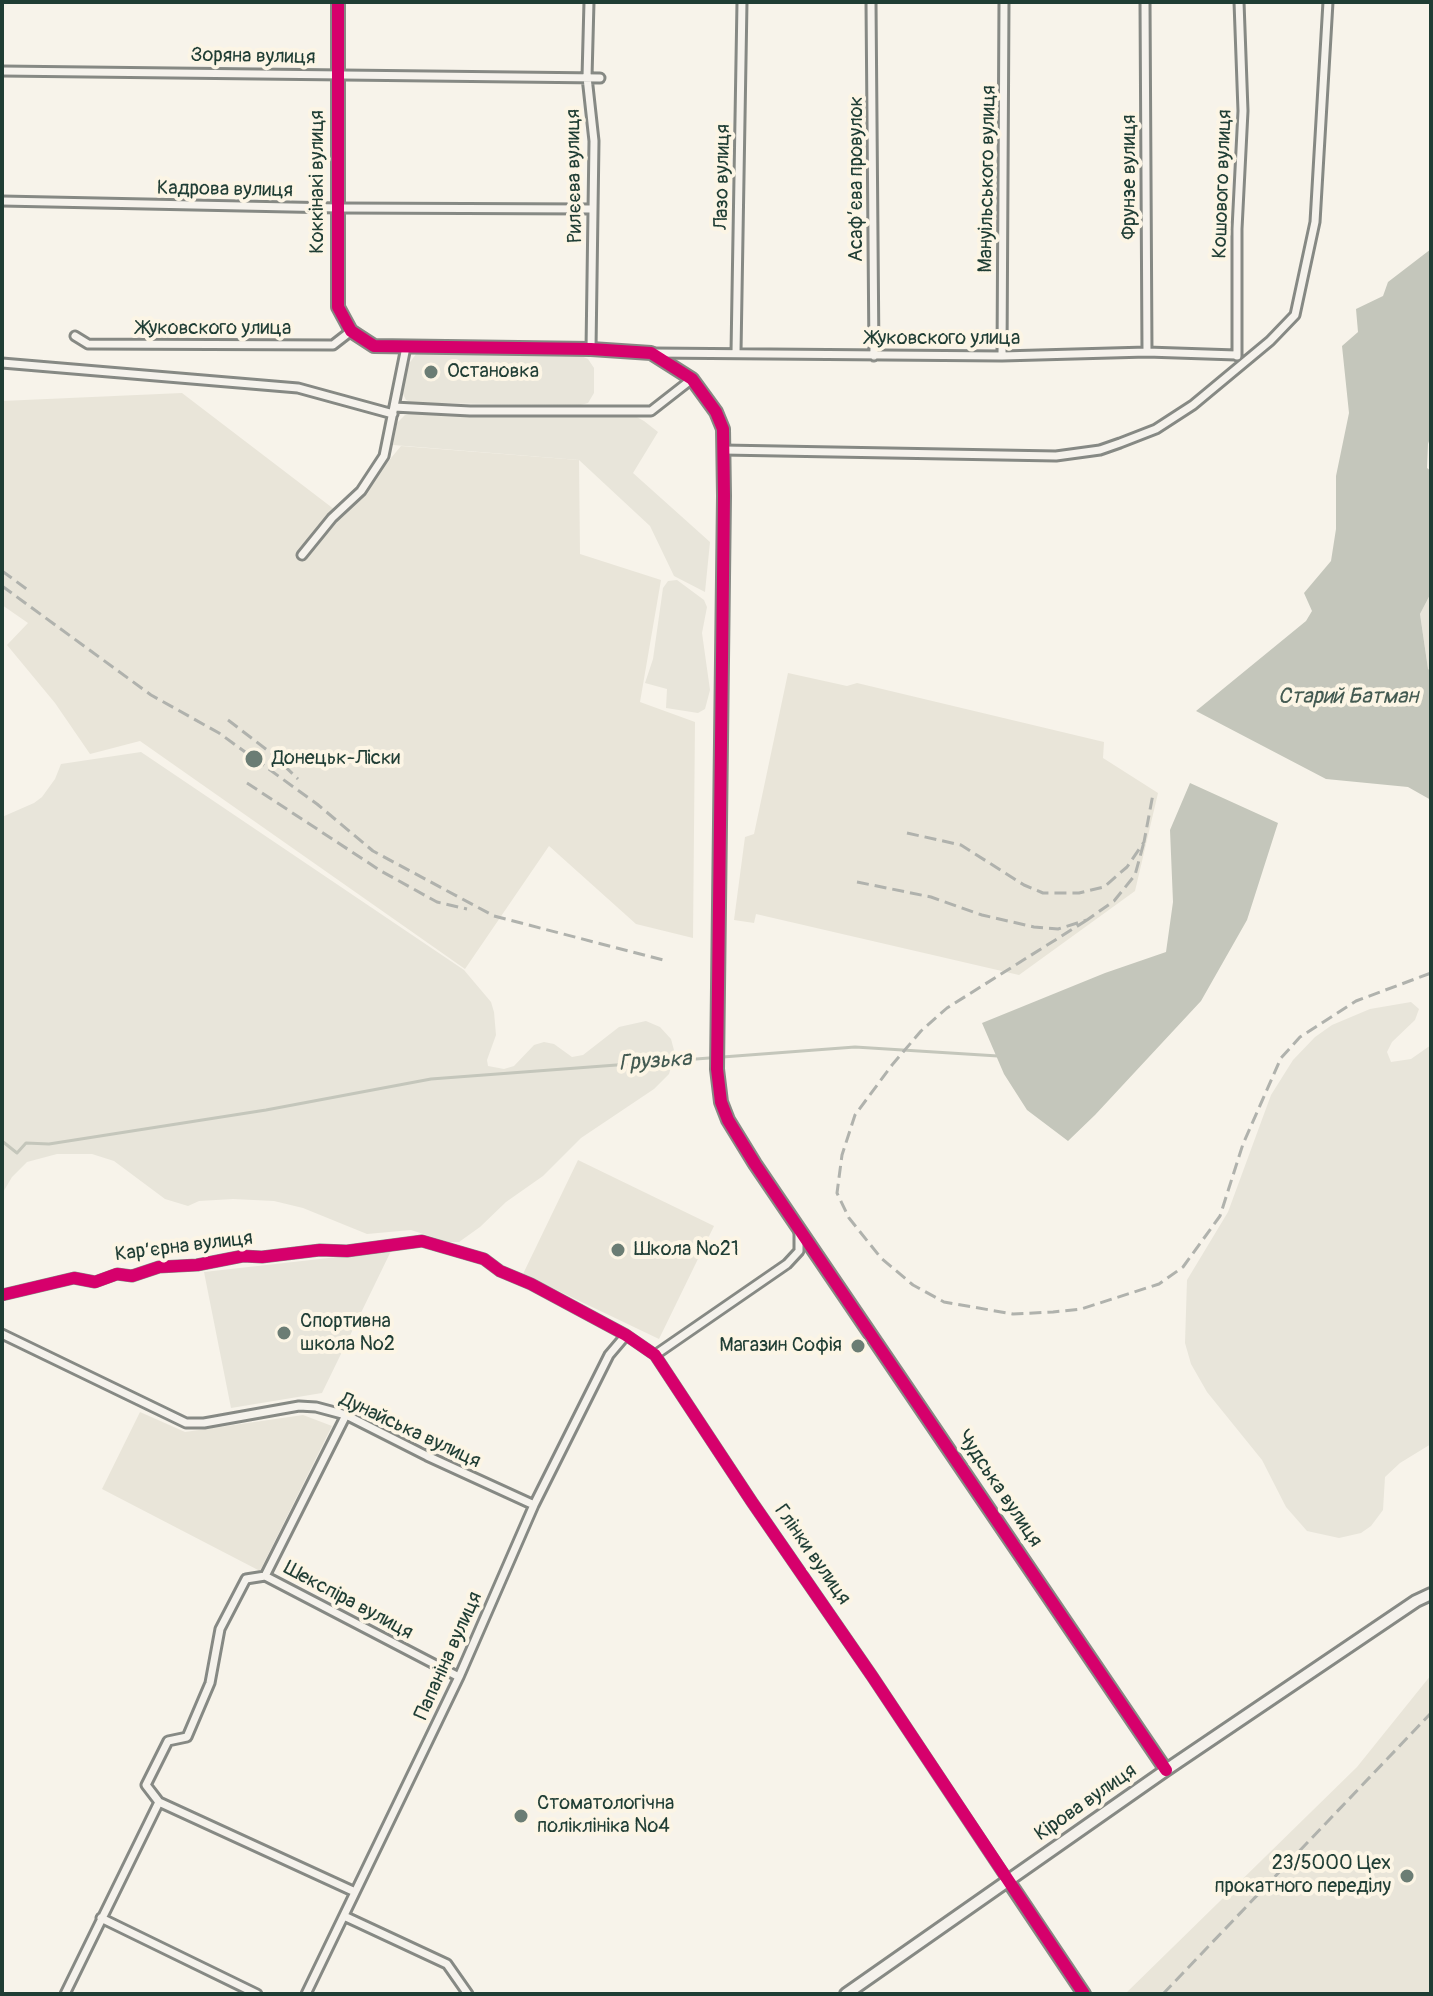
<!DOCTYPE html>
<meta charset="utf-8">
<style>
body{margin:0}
#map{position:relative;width:1433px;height:1996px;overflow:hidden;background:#f7f3ea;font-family:Pangolin,sans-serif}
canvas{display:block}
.frame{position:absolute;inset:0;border:4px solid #1f3d34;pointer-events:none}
</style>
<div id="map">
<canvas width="1433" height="1996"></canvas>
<div class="frame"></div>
</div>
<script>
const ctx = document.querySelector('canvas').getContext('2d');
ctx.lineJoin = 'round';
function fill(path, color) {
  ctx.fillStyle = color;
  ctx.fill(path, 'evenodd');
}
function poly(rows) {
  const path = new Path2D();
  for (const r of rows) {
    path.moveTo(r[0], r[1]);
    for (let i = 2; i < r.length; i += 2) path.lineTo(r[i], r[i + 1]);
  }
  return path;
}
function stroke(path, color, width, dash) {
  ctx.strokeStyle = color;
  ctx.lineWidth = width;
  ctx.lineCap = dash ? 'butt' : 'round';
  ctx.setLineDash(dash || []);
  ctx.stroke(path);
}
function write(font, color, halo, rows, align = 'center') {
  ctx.font = font + ' Pangolin,sans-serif';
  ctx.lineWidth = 8;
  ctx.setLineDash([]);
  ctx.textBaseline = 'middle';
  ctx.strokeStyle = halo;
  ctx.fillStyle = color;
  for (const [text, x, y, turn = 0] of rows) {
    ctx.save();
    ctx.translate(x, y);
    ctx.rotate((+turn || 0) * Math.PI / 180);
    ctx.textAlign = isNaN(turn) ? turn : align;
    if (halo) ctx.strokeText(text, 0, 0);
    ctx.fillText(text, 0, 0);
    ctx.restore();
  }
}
const built = poly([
 [182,393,343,516,401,446,579,460,580,554,661,580,640,702,695,722,693,938,636,924,549,846,465,969,140,741,90,754,55,703,7,645,28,623,2,605,2,401],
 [788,673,847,686,857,683,1104,742,1103,758,1158,793,1135,891,1019,975,756,914,754,923,734,920,745,837,754,834],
 [578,1160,714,1226,659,1339,523,1274],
 [140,1412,185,1432,303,1415,332,1426,260,1571,102,1489],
 [1431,1675,1431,1994,1125,1994,1357,1767]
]);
const green = poly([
 [416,354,579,355,588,359,594,368,594,393,588,403,581,405,413,403,406,400,402,392,408,365],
 [415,412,635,416,644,421,658,432,633,473,710,542,705,592,674,576,650,526,579,460,393,445,397,423,405,415],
 [677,580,704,600,707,607,702,633,710,690,705,709,698,713,666,708,667,689,645,683,653,659,663,588,668,581],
 [1431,593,1431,671,1428,669,1420,614],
 [141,752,464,970,491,1002,494,1012,496,1035,487,1060,488,1066,504,1069,514,1066,534,1045,544,1042,554,1044,572,1057,583,1055,619,1027,646,1021,660,1027,671,1039,675,1054,669,1074,654,1089,581,1138,543,1176,506,1202,480,1227,459,1242,448,1242,411,1230,367,1234,303,1208,274,1201,233,1199,199,1201,188,1206,165,1199,114,1161,92,1154,57,1154,27,1162,12,1177,2,1194,2,817,34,803,42,797,55,779,61,764],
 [1411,1002,1419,1009,1415,1020,1392,1042,1387,1052,1391,1062,1411,1059,1431,1045,1431,1444,1400,1463,1385,1477,1383,1510,1371,1526,1361,1533,1339,1538,1307,1531,1286,1507,1262,1460,1207,1392,1191,1364,1185,1343,1187,1280,1228,1212,1271,1095,1293,1060,1315,1037,1332,1025,1370,1009],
 [391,1251,322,1393,231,1408,204,1272]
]);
const water = poly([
 [1431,249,1431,435,1428,444,1427,468,1431,471,1431,593,1420,614,1428,669,1431,671,1431,800,1408,787,1326,779,1196,711,1306,621,1312,611,1304,593,1331,561,1336,529,1336,476,1349,413,1342,346,1358,332,1356,309,1383,296,1388,282],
 [1190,783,1278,823,1247,920,1201,1001,1095,1115,1068,1141,1027,1110,1004,1074,982,1023,1105,973,1166,952,1173,902,1170,830]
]);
const stream = poly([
 [2,1141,17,1153,26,1143,49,1144,266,1110,431,1079,855,1047,998,1056]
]);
const street = poly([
 [589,2,587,77,594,141,591,349],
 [871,2,874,356],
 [1145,2,1147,352],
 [2,71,600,78],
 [2,201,338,208,592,209],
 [75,336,88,344,333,345,351,331],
 [736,352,742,2],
 [653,353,1002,356,1147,352,1236,355],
 [1002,356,1004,2],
 [1237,356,1237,229,1243,111,1239,2],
 [2,363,298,388,393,414],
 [394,407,470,411,651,411,692,379],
 [723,450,1056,456,1100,450,1120,443,1156,429,1193,405,1270,341,1295,315,1315,222,1328,2],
 [302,555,332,518,361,491,384,456,406,347],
 [2,1295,74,1278,95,1282,117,1274,132,1276,159,1267,197,1265,243,1256,262,1257,320,1250,347,1251,422,1241,484,1259,500,1271,531,1284,626,1335,655,1355,752,1502,872,1676,1007,1879],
 [2,1334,186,1423,204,1423,299,1406,316,1407,346,1415,427,1456,534,1505],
 [655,1355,787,1264,799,1251,799,1231],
 [265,1576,246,1579,220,1629,210,1683,187,1737,168,1741,146,1785,159,1802,355,1892],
 [265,1576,459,1677],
 [265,1576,346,1415],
 [344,1916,447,1964,468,1994],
 [101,1918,257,1994],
 [65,1994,159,1802],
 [306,1994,459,1677,534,1505,609,1355,626,1335]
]);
const secondary = poly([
 [338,2,338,307,351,331,374,346,591,349,651,353,692,379,716,412,723,429,724,496,717,1069,721,1102,728,1120,755,1164,1166,1770],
 [1007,1879,1084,1994],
 [846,1994,1166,1770,1416,1601,1431,1594]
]);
const rail = poly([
 [2,571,28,590],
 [2,586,151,695,219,733,317,804,373,851,494,916,667,961],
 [228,720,271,753,298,779],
 [247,783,381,871,437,902,467,909],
 [907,833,961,845,1024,885,1043,893,1079,893,1104,887,1127,867,1144,842,1153,794],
 [857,882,931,897,982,915,1034,927,1058,929,1087,920,1114,901,1135,875,1144,842],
 [1087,920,947,1008,921,1031,892,1065,855,1115,842,1155,837,1193,849,1218,881,1258,913,1285,944,1302,1013,1314,1053,1312,1081,1309,1159,1284,1183,1267,1220,1216,1243,1144,1281,1058,1300,1037,1356,1001,1431,973],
 [1163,1994,1431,1713]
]);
const cycleway = poly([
 [338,2,338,307,351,331,374,346,591,349,651,353,692,379,716,412,723,429,724,496,717,1069,721,1102,728,1120,755,1164,1166,1770],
 [2,1295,74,1278,95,1282,117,1274,132,1276,159,1267,197,1265,243,1256,262,1257,320,1250,347,1251,422,1241,484,1259,500,1271,531,1284,626,1335,655,1355,752,1502,872,1676,1084,1994]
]);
const markers = [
 [431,372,8,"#6b7d74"],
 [254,759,10,"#6b7d74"],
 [618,1250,8,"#6b7d74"],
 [284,1333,8,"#6b7d74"],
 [858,1346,8,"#6b7d74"],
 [521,1816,8,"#6b7d74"],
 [1407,1876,8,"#6b7d74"]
];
const streetNames = [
 ["Зоряна вулиця",253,57,1],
 ["Рилєєва вулиця",575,176,-91],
 ["Лазо вулиця",723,177,-89],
 ["Фрунзе вулиця",1130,177,-90],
 ["Асаф’єва провулок",857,179,-90],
 ["Мануільського вулиця",988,179,-89],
 ["Коккінакі вулиця",318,182,-90],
 ["Кошового вулиця",1223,184,-88],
 ["Кадрова вулиця",225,190,1],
 ["Жуковского улица",214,329],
 ["Жуковского улица",943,339],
 ["Кар’єрна вулиця",184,1247,-7],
 ["Дунайська вулиця",410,1431,25],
 ["Чудська вулиця",999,1489,56],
 ["Глінки вулиця",812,1555,55],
 ["Шекспіра вулиця",348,1601,28],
 ["Папаніна вулиця",449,1656,-66],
 ["Кірова вулиця",1086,1803,-35]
];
const poiNames = [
 ["Остановка",447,372],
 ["Донецьк-Ліски",272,759],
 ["Школа №21",634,1250],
 ["Спортивна",300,1322],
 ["школа №2",300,1345],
 ["Магазин Софія",842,1346,"right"],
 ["Стоматологічна",537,1804],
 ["поліклініка №4",537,1827],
 ["23/5000 Цех",1391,1864,"right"],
 ["прокатного переділу",1391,1887,"right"]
];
const waterNames = [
 ["Старий Батман",1348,697],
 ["Грузька",655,1062,-4]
];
fill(built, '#e9e5d9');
fill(green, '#e8e5da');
fill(water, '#c4c6bb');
stroke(stream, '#c4c6bb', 3);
stroke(street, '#868984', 13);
stroke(secondary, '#868984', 16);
stroke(street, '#f5f2ec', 7);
stroke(secondary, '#f5f2ec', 10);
stroke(rail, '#b0b2ad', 3, [12, 6]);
stroke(cycleway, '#d6006c', 12);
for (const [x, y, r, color] of markers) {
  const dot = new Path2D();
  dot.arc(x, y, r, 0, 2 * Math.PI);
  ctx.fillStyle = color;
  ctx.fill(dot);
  stroke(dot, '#fcf5e5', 3);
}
write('20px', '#1f3d34', '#fcf5e5', streetNames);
write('20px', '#1f3d34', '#fcf5e5', poiNames, 'left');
write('italic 22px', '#435a51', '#fcf5e5', waterNames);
</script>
